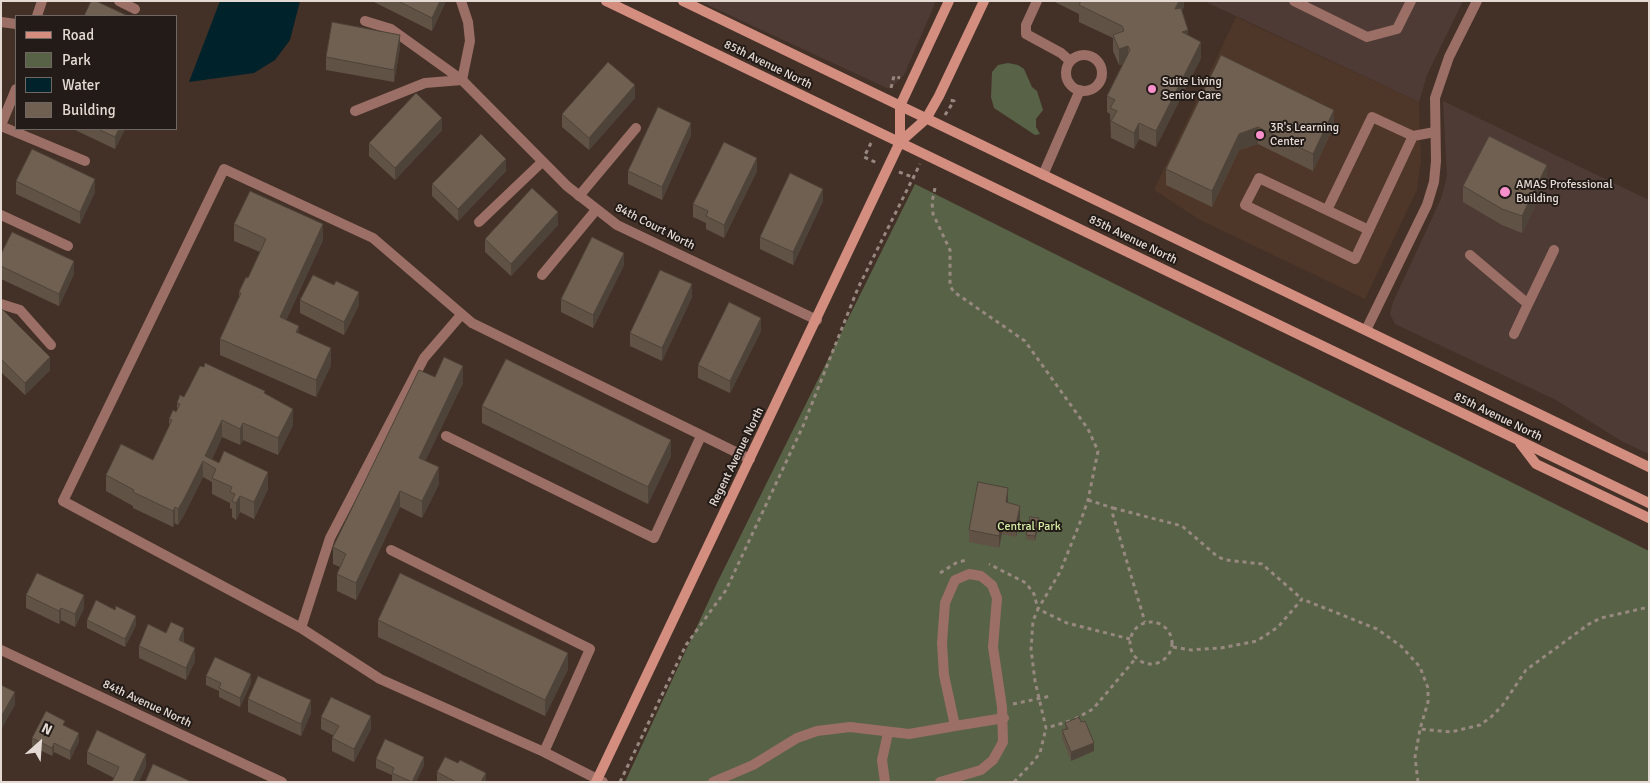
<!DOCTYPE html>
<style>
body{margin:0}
#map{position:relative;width:1650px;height:783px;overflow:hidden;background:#433127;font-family:Signika,sans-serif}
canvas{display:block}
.frame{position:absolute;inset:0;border:2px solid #e5dad3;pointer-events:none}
.legend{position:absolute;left:15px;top:15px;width:162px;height:115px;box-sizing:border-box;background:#231b17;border:1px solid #716762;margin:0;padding:6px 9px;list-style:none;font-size:15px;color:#e5dad3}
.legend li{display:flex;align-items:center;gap:10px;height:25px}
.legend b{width:25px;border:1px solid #716762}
.north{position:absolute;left:15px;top:718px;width:50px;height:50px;-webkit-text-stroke:4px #231b17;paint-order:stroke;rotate:26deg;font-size:14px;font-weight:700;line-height:20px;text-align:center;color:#e5dad3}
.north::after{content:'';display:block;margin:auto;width:18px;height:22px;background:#e5dad3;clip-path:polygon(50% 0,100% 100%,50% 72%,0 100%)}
</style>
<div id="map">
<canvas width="1650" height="783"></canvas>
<div class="frame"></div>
<ul class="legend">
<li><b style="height:6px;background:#d38e80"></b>Road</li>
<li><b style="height:14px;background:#586246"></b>Park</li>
<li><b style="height:14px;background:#00222a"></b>Water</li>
<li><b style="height:14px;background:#706051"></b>Building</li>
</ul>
<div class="north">N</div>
</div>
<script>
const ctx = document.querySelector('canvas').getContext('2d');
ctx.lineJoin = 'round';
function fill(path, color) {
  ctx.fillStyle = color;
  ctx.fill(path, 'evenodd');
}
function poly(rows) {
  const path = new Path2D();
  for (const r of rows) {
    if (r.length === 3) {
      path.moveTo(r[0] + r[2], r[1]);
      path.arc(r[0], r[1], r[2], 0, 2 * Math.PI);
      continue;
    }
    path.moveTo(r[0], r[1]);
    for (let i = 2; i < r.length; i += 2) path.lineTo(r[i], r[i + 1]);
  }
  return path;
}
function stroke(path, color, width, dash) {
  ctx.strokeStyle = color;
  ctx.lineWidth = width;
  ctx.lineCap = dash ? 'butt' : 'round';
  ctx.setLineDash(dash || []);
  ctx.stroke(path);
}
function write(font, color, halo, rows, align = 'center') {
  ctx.font = font + ' Signika,sans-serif';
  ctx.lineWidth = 4;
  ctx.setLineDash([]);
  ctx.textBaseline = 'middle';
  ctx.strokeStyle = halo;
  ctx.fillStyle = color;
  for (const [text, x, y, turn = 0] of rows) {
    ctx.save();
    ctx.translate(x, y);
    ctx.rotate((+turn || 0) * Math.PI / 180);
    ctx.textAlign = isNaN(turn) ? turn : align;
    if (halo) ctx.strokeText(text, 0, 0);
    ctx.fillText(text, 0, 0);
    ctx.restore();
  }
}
const commercial = poly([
 [699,1,936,1,904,75,893,86,887,88],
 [1204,1,1463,1,1427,75,1419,102],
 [1443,101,1649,200,1649,454,1623,442,1556,400,1395,324,1390,314,1393,302,1441,199,1447,176]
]);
const built = poly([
 [1236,17,1419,102,1421,160,1417,190,1365,299,1200,220,1154,190]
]);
const green = poly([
 [1008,63,1018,65,1024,69,1032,87,1037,91,1043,110,1036,119,1036,127,1040,134,1035,135,994,108,991,97,992,72,998,65],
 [915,184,1649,551,1649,782,625,782,717,583]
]);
const water = poly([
 [220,1,300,1,290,40,275,60,254,73,189,82]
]);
const path = poly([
 [891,88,894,76,900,78],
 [945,115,954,101,949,100],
 [871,143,864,157,877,163],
 [899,172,915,178],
 [935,188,932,202,933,214,950,250,950,286,954,292,1025,341,1088,429,1098,451,1088,500,1081,520,1060,572,1038,609,1034,594,1026,583,989,564],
 [1088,500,1113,508,1112,512,1145,622],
 [1113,508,1182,526,1218,557,1226,560,1262,564,1302,599],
 [940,573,956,563,966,560],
 [1151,643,21],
 [1173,647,1191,650,1221,648,1257,641,1278,627,1302,599,1377,629,1401,646,1420,667,1428,688,1428,702,1420,729,1451,732,1480,725,1491,717,1502,706,1526,670,1589,624,1601,618,1649,607],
 [1013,704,1051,696],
 [1075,719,1093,709,1136,658],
 [1070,721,1046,728,1035,681,1031,649,1033,621,1038,609,1067,623,1130,639],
 [620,782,686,645,726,590,803,426,858,288,920,164],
 [1014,782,1032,763,1040,753,1046,728],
 [1418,782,1415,757,1420,729]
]);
const lane = poly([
 [119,1,135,9],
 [461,1,468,22,470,41,462,80],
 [1037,1,1026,25,1026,34,1061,53,1070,61],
 [1294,1,1367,37,1397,29,1411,1],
 [365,21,391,29,462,80],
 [1,22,16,24],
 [1084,73,18],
 [355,111,425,83,462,80],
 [1,126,85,161],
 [1043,175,1080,90],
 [579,196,636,128],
 [1327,210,1372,117,1413,136],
 [1,215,68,246],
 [479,222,542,162],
 [1369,230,1259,178,1245,205,1355,259,1413,136,1435,132],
 [1470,255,1528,304,1514,334],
 [542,275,596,210],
 [1,304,20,310,51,345],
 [1528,304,1554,250],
 [446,436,654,538,701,436],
 [391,550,590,649,544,752],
 [301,628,330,538,424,358,461,315],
 [955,726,1004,718],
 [603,782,544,752,380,679,301,628,63,501,224,169,373,238,472,323,750,459],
 [713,782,753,765,797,738,817,731,850,727,909,734,955,726,944,675,942,643,945,603,955,580,969,574,981,576,992,585,997,598,993,647,1002,707,1003,742,993,760,981,770,940,782],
 [885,782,882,760,888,733]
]);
const street = poly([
 [37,16,42,1],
 [462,80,567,186,617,225,817,320],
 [1,125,16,89],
 [1366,330,1427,205,1434,182,1436,161,1435,98,1449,57,1477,1],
 [1,650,282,782]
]);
const secondary = poly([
 [606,1,1649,503],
 [683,1,1649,467],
 [900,142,900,106,949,1],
 [1520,443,1536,464,1649,518],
 [596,782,900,142,926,119,939,96,984,1]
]);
const wall = poly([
 [372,1,446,1,432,31],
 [1053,1,1184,1,1184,7,1182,10,1188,35,1201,58,1156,147,1139,139,1134,149,1111,138,1110,114,1107,112,1107,96,1123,64,1119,65,1113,51,1113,38,1079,22,1079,14],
 [400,47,394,82,326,70,326,57],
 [1221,55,1334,126,1313,171,1258,144,1239,150,1212,207,1166,185,1166,169],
 [635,98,589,150,562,127,562,114],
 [73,129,125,129,115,149],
 [442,130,395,180,369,156,369,143],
 [691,135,662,200,628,184,628,171],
 [506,171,458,221,432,196,432,184],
 [757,171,724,238,706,229,706,223,693,217,693,204],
 [16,181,95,192,80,224,16,194],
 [1547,181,1522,233,1502,225,1463,202,1463,186],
 [823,201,793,265,760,249,760,237],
 [234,224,323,240,286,320,299,334,331,365,316,397,220,355,220,339,239,298,239,292,248,278,260,252,234,241],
 [558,225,511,276,485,252,485,239],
 [1,254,74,274,59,306,1,279],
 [624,265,593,328,561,312,561,299],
 [692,297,662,361,630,346,630,333],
 [300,300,359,305,344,335,300,313],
 [1,308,50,370,25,395,1,372],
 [761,331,730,393,698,378,698,365],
 [435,377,463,383,425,461,439,484,422,518,400,507,356,600,337,591,337,574,340,567,333,564,333,547],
 [265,394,293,425,278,455,243,440,240,445,222,437,212,459,268,489,254,519,240,512,236,520,232,517,232,509,230,508,230,503,212,494,212,482,203,477,184,515,178,525,175,523,173,527,133,508,133,506,106,491,106,475,153,460,169,427,169,419,177,411,177,403,184,397],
 [482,406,671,456,648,504,482,423],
 [1008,501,1008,503,1020,518,1016,537,1002,534,999,548,969,542,969,530],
 [1039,523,1035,541,1026,539,1026,535],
 [26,595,84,608,75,627,61,620,59,624,26,608],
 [115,610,136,625,125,647,87,628,87,620],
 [378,620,568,669,545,716,378,637],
 [166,633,184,640,184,642,195,661,186,680,139,658,139,646],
 [206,676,251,683,240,707,219,697,219,691,206,685],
 [248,699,311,713,301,736,248,712],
 [321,717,371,729,354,762,332,751,332,738,334,736,321,729],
 [1065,723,1094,751,1071,761,1062,738,1062,730,1065,729],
 [65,726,79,741,70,760,54,752,52,756,32,746,32,738],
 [87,752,146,767,114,778,87,764],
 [376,759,424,765,416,782,392,782,392,775,376,768],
 [437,772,486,782,437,782]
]);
const shadedWall = poly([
 [440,1,446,1,432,31,432,18],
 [1179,1,1184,1,1184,7,1175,26,1175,9],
 [1188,30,1188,47,1182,32],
 [400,35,400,47,394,82,394,70],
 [1201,42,1201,58,1156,147,1156,131],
 [1128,46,1128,62,1119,65,1119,49],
 [635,85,635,98,589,150,589,138],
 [1334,110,1334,126,1313,171,1313,154],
 [442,118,442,130,395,180,395,168],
 [691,123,691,135,662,200,662,187],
 [1139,123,1139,139,1134,149,1134,133],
 [1258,127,1258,144,1239,150,1212,207,1212,191,1239,134],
 [119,129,125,129,115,149,115,137],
 [757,158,757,171,724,238,724,225],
 [506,159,506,171,458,221,458,209],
 [1547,165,1547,181,1522,233,1522,216],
 [95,179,95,192,80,224,80,212],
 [823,189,823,201,793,265,793,252],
 [558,212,558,225,511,276,511,264],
 [323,224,323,240,280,334,280,317],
 [624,253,624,265,593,328,593,315],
 [74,261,74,274,59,306,59,294],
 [692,284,692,297,662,361,662,348],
 [359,292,359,305,344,335,344,322],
 [761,318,761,331,730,393,730,381],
 [299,326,299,342,296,332],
 [331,348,331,365,316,397,316,380],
 [50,357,50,370,25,395,25,383],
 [463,366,463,383,419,474,419,458],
 [293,409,293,425,278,455,278,438],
 [222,420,222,437,209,465,205,456],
 [243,423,243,440,240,445,240,429],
 [671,440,671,456,648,504,648,487],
 [203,461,203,477,184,515,178,525,178,509],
 [439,467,439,484,422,518,422,501],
 [268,472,268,489,254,519,254,502],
 [1008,488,1008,501,1006,515,1006,502],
 [400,491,400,507,356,600,356,583],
 [240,496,240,512,236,520,236,503],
 [1020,506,1020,518,1016,537,1016,524],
 [175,507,175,523,173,527,173,511],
 [1039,518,1039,523,1035,541,1035,536],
 [1002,521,1002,534,999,548,999,536],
 [84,595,84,608,75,627,75,614],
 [61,608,61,620,59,624,59,611],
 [136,616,136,625,125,647,125,639],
 [184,628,184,640,179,653,179,640],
 [195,648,195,661,186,680,186,668],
 [568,653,568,669,545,716,545,700],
 [251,674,251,683,240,707,240,698],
 [15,692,15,705,1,730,1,717],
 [311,700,311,713,301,736,301,724],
 [371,716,371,729,354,762,354,749],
 [79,733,79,741,70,760,70,751],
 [54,743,54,752,52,756,52,748],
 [1094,743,1094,751,1071,761,1071,752],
 [146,754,146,767,139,782,133,782],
 [424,757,424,765,416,782,412,782],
 [486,773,486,782,481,782]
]);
const building = poly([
 [91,1,96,1,128,16,84,16,91,1],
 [398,1,440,1,432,18,398,1],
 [1081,1,1179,1,1175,9,1181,8,1188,30,1182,32,1201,42,1156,131,1139,123,1134,133,1111,121,1117,111,1110,108,1115,100,1107,96,1130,50,1128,46,1119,49,1113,35,1124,31,1122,26,1079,5,1081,1],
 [332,22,400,35,394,70,326,57,332,22],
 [1221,55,1334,110,1313,154,1258,127,1239,134,1212,191,1166,169,1221,55],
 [608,62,635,85,589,138,562,114,608,62],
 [416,93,442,118,395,168,369,143,416,93],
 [658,107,691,123,662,187,628,171,658,107],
 [98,129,119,129,115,137,98,129],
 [481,134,506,159,458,209,432,184,481,134],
 [1489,136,1547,165,1522,216,1502,209,1463,186,1489,136],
 [724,142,757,158,724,225,706,216,708,211,693,204,724,142],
 [32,149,95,179,80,212,16,181,32,149],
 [790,173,823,189,793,252,760,237,790,173],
 [532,188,558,212,511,264,485,239,532,188],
 [250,191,323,224,280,317,299,326,296,332,331,348,316,380,220,339,241,293,239,292,246,277,248,278,266,239,234,224,250,191],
 [12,232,74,261,59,294,1,266,1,254,12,232],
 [592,237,624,253,593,315,561,299,592,237],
 [660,270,692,284,662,348,630,333,660,270],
 [313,275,334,285,336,281,359,292,344,322,300,300,313,275],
 [729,302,761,318,730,381,698,365,729,302],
 [1,308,50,357,25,383,1,359,1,308],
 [444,357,463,366,419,458,439,467,422,501,400,491,356,583,337,574,346,554,333,547,419,370,435,377,444,357],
 [506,359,671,440,648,487,482,406,506,359],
 [205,363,265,391,264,393,293,409,278,438,243,423,240,429,222,420,205,456,219,463,224,451,268,472,254,502,240,496,236,503,232,501,235,494,230,492,232,487,212,478,216,469,203,461,184,499,178,509,175,507,173,511,133,492,134,490,106,475,121,444,153,460,172,420,169,419,173,410,176,412,180,404,177,403,180,395,184,397,200,366,204,367,205,363],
 [978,482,1008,488,1006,502,1020,506,1016,524,1002,521,999,536,969,530,978,482],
 [1030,517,1039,518,1035,536,1026,535,1030,517],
 [37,573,84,595,75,614,61,608,59,611,26,595,37,573],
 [400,573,568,653,545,700,378,620,400,573],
 [96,600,115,610,116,606,136,616,125,639,87,620,96,600],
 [171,622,184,628,179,640,195,648,186,668,139,646,148,624,166,633,171,622],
 [215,657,251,674,240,698,219,688,221,683,206,676,215,657],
 [258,676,311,700,301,724,248,699,258,676],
 [1,685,15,692,1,717,1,685],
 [331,697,371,716,354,749,332,738,339,726,321,717,331,697],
 [46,711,65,721,63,725,79,733,70,751,54,743,52,748,32,738,46,711],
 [1079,717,1081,722,1085,721,1094,743,1071,752,1062,730,1068,729,1065,723,1079,717],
 [97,730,146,754,133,782,112,782,119,767,87,752,97,730],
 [385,739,424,757,412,782,392,773,394,768,376,759,385,739],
 [445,757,458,763,460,760,486,773,481,782,456,782,437,772,445,757],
 [153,764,192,782,145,782,153,764]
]);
const markers = [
 [1152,89,5,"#f890cc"],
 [1260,135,5,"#f890cc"],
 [1505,192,6,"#f890cc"]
];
const streetNames = [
 ["85th Avenue North",768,65,26],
 ["84th Court North",655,227,27],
 ["85th Avenue North",1133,240,26],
 ["85th Avenue North",1498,417,26],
 ["Regent Avenue North",737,457,-64],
 ["84th Avenue North",147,704,25]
];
const poiNames = [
 ["Suite Living",1162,82],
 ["Senior Care",1162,96],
 ["3R's Learning",1270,128],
 ["Center",1270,142],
 ["AMAS Professional",1516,185],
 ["Building",1516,199]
];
const parkNames = [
 ["Central Park",1029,527]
];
fill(commercial, '#4f3b35');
fill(built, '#4e3628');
fill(green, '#586246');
fill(water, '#00222a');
stroke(path, '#978980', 3, [4, 4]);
stroke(lane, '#9b6f66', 10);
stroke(street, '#9b6f66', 10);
stroke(secondary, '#d38e80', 10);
fill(wall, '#605346');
fill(shadedWall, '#4e4339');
fill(building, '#706051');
stroke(building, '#4e4339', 1);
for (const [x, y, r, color] of markers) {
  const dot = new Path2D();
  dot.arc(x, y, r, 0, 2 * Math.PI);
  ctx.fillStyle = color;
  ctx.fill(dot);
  stroke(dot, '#231b17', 2);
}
write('12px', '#e5dad3', '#231b17', streetNames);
write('12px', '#e5dad3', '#231b17', poiNames, 'left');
write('12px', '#d6eea4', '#231b17', parkNames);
</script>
